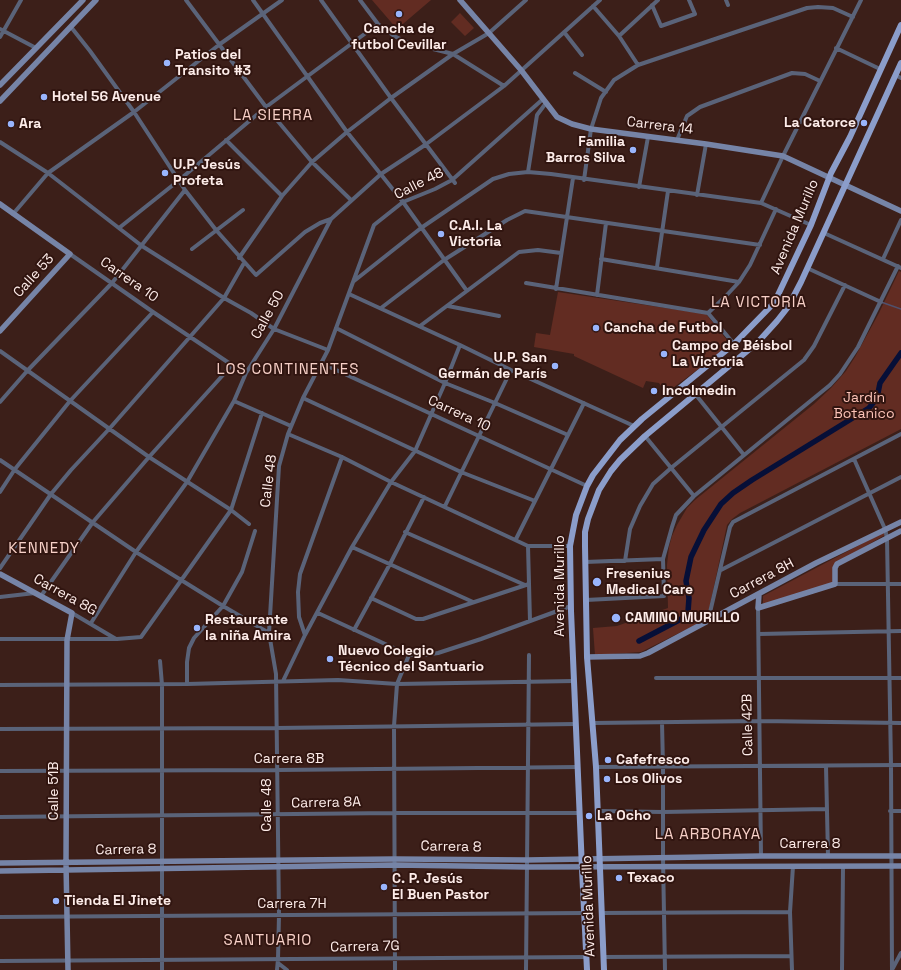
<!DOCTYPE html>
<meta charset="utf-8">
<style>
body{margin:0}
canvas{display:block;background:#3c1f19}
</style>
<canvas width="901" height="970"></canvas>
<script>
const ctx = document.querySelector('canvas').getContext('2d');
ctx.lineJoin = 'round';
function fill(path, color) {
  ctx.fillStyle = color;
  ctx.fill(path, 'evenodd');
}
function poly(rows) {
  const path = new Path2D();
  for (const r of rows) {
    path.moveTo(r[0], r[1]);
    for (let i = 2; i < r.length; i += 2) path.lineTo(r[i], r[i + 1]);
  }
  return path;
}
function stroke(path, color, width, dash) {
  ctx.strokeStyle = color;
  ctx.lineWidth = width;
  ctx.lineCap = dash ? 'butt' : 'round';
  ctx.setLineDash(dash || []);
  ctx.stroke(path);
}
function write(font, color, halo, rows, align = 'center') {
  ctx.font = font + ' "Space Grotesk",sans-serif';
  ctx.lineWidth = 4;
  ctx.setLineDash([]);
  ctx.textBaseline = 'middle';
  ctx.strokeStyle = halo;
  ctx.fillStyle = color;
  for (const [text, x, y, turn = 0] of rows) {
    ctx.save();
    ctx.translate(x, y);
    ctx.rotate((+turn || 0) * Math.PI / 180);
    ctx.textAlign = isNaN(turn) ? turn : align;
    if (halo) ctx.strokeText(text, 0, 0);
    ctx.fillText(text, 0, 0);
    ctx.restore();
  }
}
const green = poly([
 [372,0,431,0,397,29],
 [460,13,474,28,465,36,451,22],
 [899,271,901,272,901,429,740,513,732,519,727,525,707,619,641,652,595,655,593,628,617,626,668,608,667,565,669,547,672,536,677,525,687,508,695,500,814,404,831,388,846,371,855,357,879,313],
 [558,292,706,314,731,345,666,393,659,383,646,381,643,388,574,356,574,354,534,347,536,333,550,335],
 [884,532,885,535,836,563,834,583,763,604,763,596]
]);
const stream = poly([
 [881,302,901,309]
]);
const canal = poly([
 [639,641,683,618,688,612,689,598,686,581,691,557,704,530,721,504,733,493,752,480,869,408,877,398,880,383,901,353]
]);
const street = poly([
 [186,0,266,107,312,162,351,200],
 [253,0,347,132,403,202,467,291],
 [321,0,391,98,455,183],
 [360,0,378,24,394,36,409,43,453,54,504,86],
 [726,0,728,5],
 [652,5,661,26,695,14,689,0],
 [593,6,619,36,638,65],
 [71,27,90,51,134,112,185,190,216,230,256,275,305,232,320,223,331,219],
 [0,29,36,48],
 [564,32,582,55],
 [619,36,658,0],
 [0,37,21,0],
 [836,48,880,69],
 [575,73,606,92],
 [895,75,901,78],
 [226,140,282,196],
 [677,140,687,116,700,107,792,73,805,74,820,81],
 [0,142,48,173,142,246,224,298,251,313,274,329,328,350],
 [528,172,537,115,546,103],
 [584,180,591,129,601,98,614,80,638,65,807,8,818,7,833,8,853,17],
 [639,187,648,137],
 [697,195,706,144],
 [761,203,783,156,861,0],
 [13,214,48,173,134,112,220,44,282,0],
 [119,228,178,181,266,107,378,24],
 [824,233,901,268],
 [192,249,243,210],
 [70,254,153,312,232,365,246,373],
 [239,258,282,196,312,162,347,132,391,98,453,54,489,33,526,0],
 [601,259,739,282],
 [883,259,901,220],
 [657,267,668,191],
 [807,268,881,302],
 [354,281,421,228,493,179,509,174,528,172,551,174,761,203,811,225],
 [526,283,708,313,734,344],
 [556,289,573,178],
 [349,294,460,345,511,370,634,426],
 [597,295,606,223],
 [448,306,499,316],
 [381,308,444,260,507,220,525,211,760,245],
 [708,313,725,297,739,282,750,265,776,209],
 [420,326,519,252,538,250,561,253],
 [336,328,445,383,495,403,568,435],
 [0,351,149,457,231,510,249,524],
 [321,363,587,486],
 [696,395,744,455],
 [303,398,461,472,535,501],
 [234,401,291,426],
 [0,402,28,370,112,283,185,190],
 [288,434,342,457,391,482,528,546,570,546],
 [645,436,694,496],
 [854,459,885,529,887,538,891,765,892,970],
 [0,460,136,552,223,606,269,633],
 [0,492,15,469,70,401,153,312],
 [445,506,511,370],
 [405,532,525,585],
 [516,539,584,403],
 [528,546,530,621],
 [352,547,473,602],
 [625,561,630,529,640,506,653,484,671,468,804,360,814,346,845,285],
 [585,562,663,559],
 [0,568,51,494,71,470,110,428,224,298,244,263],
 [721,570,901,477],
 [835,584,901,584],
 [41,596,93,522,149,457,232,365],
 [0,597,35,593],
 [371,598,416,619,423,619,529,584],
 [586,600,664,596,663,559,672,527,676,515,694,496,830,385,840,374,858,347,898,266],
 [758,608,761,856],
 [72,613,116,639],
 [318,613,409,655,424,655,438,653,481,639,571,606],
 [708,621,730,527,733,522,901,434],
 [91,623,136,552,187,482,234,401,246,373,274,329,331,219,381,174,425,145,504,86,600,0],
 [354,630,390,564,424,497],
 [759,634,901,631],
 [305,635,299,617,298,592,300,574,342,457],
 [0,639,117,639,141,637,231,510,262,413],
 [160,661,162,685,162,970],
 [656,678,901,678],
 [283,681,305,635,352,547,391,482,415,451,445,383,460,345],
 [187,684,187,662,189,648,194,638,223,606,242,572,255,531],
 [0,685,187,684,338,680,397,684,574,681],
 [662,722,663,767,663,858,665,970],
 [593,723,760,721,901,723],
 [0,729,277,728,576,724],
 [826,766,828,856],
 [596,767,901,765],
 [0,771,278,770,578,767],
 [598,811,663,812,827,809],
 [890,811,901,811],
 [0,817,394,813,580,813],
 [601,913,790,912],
 [0,917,584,913],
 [603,957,791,956],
 [0,961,587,957],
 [278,963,287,970],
 [893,968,901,953],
 [277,970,278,959,279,915,276,674,269,633,279,466,288,434,303,398,328,350,374,225,403,202,435,189,452,180,543,99],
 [395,970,394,726,397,684,409,655],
 [526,970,529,655],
 [792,970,790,912,793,866],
 [842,970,843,867]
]);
const secondary = poly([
 [460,0,521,70,557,117,572,124,591,129,706,144,783,156,901,211],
 [0,85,83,0],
 [0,101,96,0],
 [0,204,70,254,0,331],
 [0,574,72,613,67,640,66,863,68,970],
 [759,594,758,608,835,584,835,568,837,564,901,531],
 [587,657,640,656,648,653,816,563,901,522],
 [0,863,395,859,527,860,761,856,901,856],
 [0,871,395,865,527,867,901,866]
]);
const primary = poly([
 [587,970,582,869,571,611,570,546,576,515,587,486,593,475,620,440,642,419,734,344,772,305,777,297,811,225,831,173,850,137,901,25],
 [604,970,596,767,587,657,585,546,585,532,588,519,599,490,611,471,620,460,645,436,758,342,777,321,788,307,801,282,901,63]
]);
const markers = [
 [399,14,4,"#99b5fd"],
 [167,63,4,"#99b5fd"],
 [44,97,4,"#99b5fd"],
 [864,123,4,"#99b5fd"],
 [11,124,4,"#99b5fd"],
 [633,150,4,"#99b5fd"],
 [165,173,4,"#99b5fd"],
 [441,234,4,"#99b5fd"],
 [596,328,4,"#99b5fd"],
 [664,354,4,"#99b5fd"],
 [555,366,4,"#99b5fd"],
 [654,391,4,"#99b5fd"],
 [597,582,5,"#99b5fd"],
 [616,618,5,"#99b5fd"],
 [197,628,4,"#99b5fd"],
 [330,659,4,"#99b5fd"],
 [608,760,4,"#99b5fd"],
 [607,779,4,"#99b5fd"],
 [589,816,4,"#99b5fd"],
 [619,878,4,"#99b5fd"],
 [384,887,4,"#99b5fd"],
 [56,901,4,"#99b5fd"]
];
const poiNames = [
 ["Cancha de",399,29,"center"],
 ["futbol Cevillar",399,45,"center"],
 ["Patios del",175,55],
 ["Transito #3",175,71],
 ["Hotel 56 Avenue",52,97],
 ["La Catorce",856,123,"right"],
 ["Ara",19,124],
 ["Familia",625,142,"right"],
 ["Barros Silva",625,158,"right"],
 ["U.P. Jesús",173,165],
 ["Profeta",173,181],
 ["C.A.I. La",449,226],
 ["Victoria",449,242],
 ["Cancha de Futbol",604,328],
 ["Campo de Béisbol",672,346],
 ["La Victoria",672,362],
 ["U.P. San",547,358,"right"],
 ["Germán de París",547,374,"right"],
 ["Incolmedin",662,391],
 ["Fresenius",606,574],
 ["Medical Care",606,590],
 ["CAMINO MURILLO",625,618],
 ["Restaurante",205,620],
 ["la niña Amira",205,636],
 ["Nuevo Colegio",338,651],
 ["Técnico del Santuario",338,667],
 ["Cafefresco",616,760],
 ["Los Olivos",615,779],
 ["La Ocho",597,816],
 ["Texaco",627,878],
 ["C. P. Jesús",392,879],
 ["El Buen Pastor",392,895],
 ["Tienda El Jinete",64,901]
];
const streetNames = [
 ["Carrera 14",660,126,7],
 ["Calle 48",419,184,-27],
 ["Avenida Murillo",795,227,-67],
 ["Calle 53",34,276,-48],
 ["Carrera 10",129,280,35],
 ["Calle 50",268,315,-61],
 ["Carrera 10",459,414,25],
 ["Calle 48",269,481,-83],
 ["Carrera 8H",762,579,-28],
 ["Avenida Murillo",560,586,-90],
 ["Carrera 8G",65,595,29],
 ["Calle 42B",748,725,-91],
 ["Carrera 8B",289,759],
 ["Calle 51B",54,791,-90],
 ["Carrera 8A",326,803,-1],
 ["Calle 48",267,805,-90],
 ["Carrera 8",810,844],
 ["Carrera 8",451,847,1],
 ["Carrera 8",126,850,-1],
 ["Carrera 7H",292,904],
 ["Avenida Murillo",589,906,-92],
 ["Carrera 7G",365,947,-1]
];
const parkNames = [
 ["Jardín",864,398],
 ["Botanico",864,414]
];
const neighbourhoodNames = [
 ["LA SIERRA",273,116],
 ["LA VICTORIA",759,303],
 ["LOS CONTINENTES",288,370],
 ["KENNEDY",44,549],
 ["LA ARBORAYA",708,835],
 ["SANTUARIO",268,941]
];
fill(green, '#622c22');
stroke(stream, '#50516d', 1.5);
stroke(canal, '#060f38', 5.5);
stroke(street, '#5a6379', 4);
stroke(secondary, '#7684a7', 5.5);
stroke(primary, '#8b9dca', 6);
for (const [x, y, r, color] of markers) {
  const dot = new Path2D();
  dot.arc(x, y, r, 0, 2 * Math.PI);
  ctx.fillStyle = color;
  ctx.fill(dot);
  stroke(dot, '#311510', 1.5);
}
write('bold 14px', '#fdece9', '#311510', poiNames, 'left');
write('14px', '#fdece9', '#311510', streetNames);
write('14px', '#fcc3b7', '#311510', parkNames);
ctx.letterSpacing = '1px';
write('15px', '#f7d0c7', '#311510', neighbourhoodNames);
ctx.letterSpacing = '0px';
</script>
